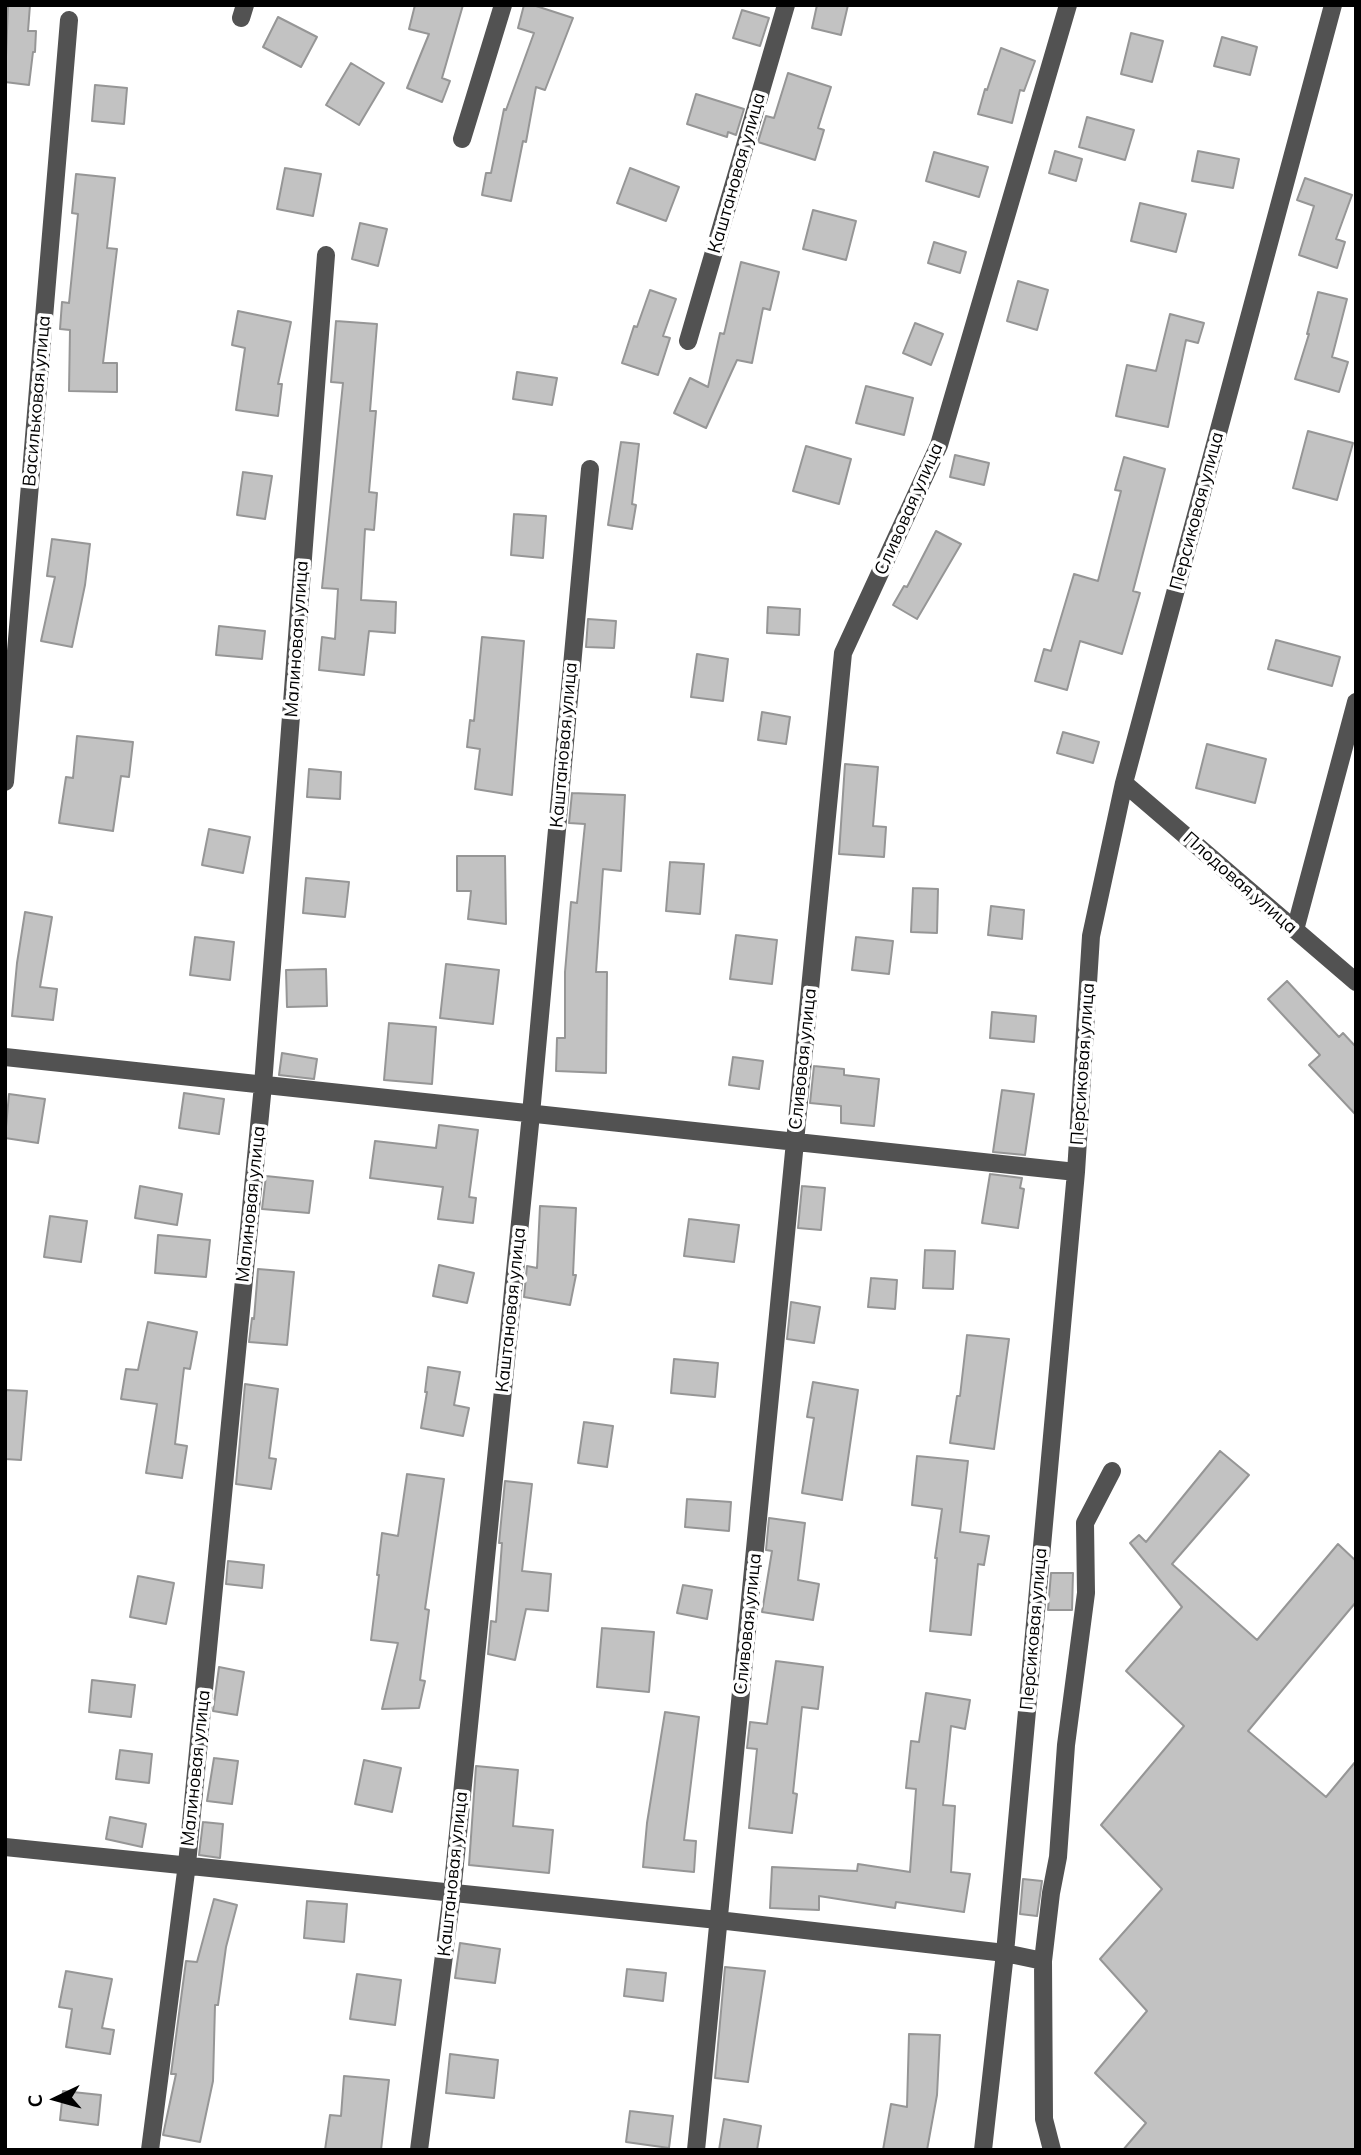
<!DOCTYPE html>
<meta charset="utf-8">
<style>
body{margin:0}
#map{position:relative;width:1361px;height:2155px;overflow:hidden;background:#fff;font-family:Mulish,sans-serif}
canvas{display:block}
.frame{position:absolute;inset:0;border:7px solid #000;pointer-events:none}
.north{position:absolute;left:21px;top:2064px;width:70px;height:70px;-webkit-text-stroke:5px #fff;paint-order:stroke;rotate:265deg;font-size:19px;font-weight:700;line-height:28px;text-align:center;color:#000}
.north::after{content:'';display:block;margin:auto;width:24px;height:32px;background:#000;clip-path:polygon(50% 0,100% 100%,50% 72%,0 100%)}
</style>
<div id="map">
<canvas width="1361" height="2155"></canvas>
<div class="frame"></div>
<div class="north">С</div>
</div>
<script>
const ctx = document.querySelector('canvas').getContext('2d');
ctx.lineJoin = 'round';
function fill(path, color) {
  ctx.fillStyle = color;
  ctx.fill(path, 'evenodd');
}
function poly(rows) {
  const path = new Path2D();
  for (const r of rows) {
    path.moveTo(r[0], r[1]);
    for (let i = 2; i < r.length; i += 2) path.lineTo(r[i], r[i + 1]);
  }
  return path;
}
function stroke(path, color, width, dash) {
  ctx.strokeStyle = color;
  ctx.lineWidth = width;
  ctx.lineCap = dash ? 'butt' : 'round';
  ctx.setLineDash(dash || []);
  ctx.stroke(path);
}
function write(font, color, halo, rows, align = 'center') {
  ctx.font = font + ' Mulish,sans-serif';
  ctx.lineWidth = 7;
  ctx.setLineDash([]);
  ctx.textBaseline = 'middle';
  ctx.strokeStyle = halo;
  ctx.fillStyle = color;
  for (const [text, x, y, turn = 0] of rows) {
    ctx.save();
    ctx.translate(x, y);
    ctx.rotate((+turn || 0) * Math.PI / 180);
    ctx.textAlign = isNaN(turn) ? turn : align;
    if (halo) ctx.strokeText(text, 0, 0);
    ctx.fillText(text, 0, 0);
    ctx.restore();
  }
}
const building = poly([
 [8,5,30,5,28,31,36,31,35,52,33,52,29,85,5,82,8,5],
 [415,5,463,5,442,78,450,81,442,102,407,88,429,34,409,29,415,5],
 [524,5,533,5,573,18,545,90,536,87,526,142,523,141,511,201,482,195,486,173,491,173,504,109,506,110,534,33,518,28,524,5],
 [817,5,848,5,841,35,812,28,817,5],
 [742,10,769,18,760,46,733,38,742,10],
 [278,17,317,37,301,67,263,47,278,17],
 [1131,33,1163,41,1152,82,1121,74,1131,33],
 [1222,37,1257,47,1250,75,1214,66,1222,37],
 [1001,48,1035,61,1024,91,1020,90,1012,123,978,114,985,89,987,90,1001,48],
 [351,63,384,83,359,125,326,105,351,63],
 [788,73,831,87,818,128,824,130,815,160,758,142,766,116,774,118,788,73],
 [95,85,127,88,124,124,92,121,95,85],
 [696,94,744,109,736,135,728,132,727,137,687,124,696,94],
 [1087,117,1134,130,1125,160,1079,147,1087,117],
 [1055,151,1082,159,1076,181,1049,173,1055,151],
 [1198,151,1239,159,1233,188,1192,181,1198,151],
 [934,152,988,167,979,197,926,181,934,152],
 [285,168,321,174,313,216,277,209,285,168],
 [630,168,679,187,666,221,617,203,630,168],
 [76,174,115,178,107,248,117,249,103,363,117,363,117,392,69,391,70,330,60,329,62,302,69,303,78,214,72,213,76,174],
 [1305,178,1352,195,1336,239,1345,242,1337,268,1299,255,1314,206,1297,200,1305,178],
 [1140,203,1186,214,1176,252,1131,241,1140,203],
 [813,210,856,221,846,260,803,249,813,210],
 [360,223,387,229,378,266,352,259,360,223],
 [934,242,966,252,960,273,928,263,934,242],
 [741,262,779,272,770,310,763,308,752,363,737,360,706,428,674,413,690,378,708,387,720,333,724,334,741,262],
 [1018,281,1048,290,1037,330,1007,321,1018,281],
 [650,290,676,299,663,336,670,338,658,375,622,363,634,326,637,327,650,290],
 [1318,292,1347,299,1332,357,1348,362,1339,392,1295,379,1309,334,1307,334,1318,292],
 [238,311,291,322,278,384,282,384,278,416,236,410,245,348,232,345,238,311],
 [1170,314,1204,323,1198,343,1186,340,1168,427,1116,416,1127,365,1156,371,1170,314],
 [336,321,377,324,370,411,376,411,369,492,377,493,374,530,365,529,361,600,396,602,395,633,369,631,364,675,319,670,322,637,335,639,338,589,322,588,343,383,331,382,336,321],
 [915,323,943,334,931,365,903,353,915,323],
 [517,372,557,378,552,405,513,399,517,372],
 [866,386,913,398,904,435,856,423,866,386],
 [1308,431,1353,443,1337,500,1293,488,1308,431],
 [621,442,639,444,632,504,636,505,632,529,608,525,621,442],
 [806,446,851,459,839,504,793,491,806,446],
 [955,455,989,463,984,485,950,477,955,455],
 [1124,457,1165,469,1133,591,1140,593,1122,654,1080,641,1067,690,1035,681,1044,649,1051,651,1074,574,1098,581,1121,491,1115,490,1124,457],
 [243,472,272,476,265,519,237,515,243,472],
 [514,514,546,516,543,558,511,555,514,514],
 [936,531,961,544,917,619,893,605,904,586,907,587,936,531],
 [52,539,90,544,85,585,72,647,41,641,55,577,47,576,52,539],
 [768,607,800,609,799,635,767,633,768,607],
 [588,619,616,621,614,648,586,647,588,619],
 [219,626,265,631,262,659,216,655,219,626],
 [482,637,524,641,512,795,475,789,480,749,467,747,470,720,474,721,482,637],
 [1276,640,1340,657,1332,686,1268,669,1276,640],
 [697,654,728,659,723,701,691,697,697,654],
 [762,712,790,717,786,744,758,740,762,712],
 [1063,732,1099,742,1093,763,1057,753,1063,732],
 [77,736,133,742,129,777,121,776,113,831,59,823,66,777,73,778,77,736],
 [1207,744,1266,759,1255,803,1196,788,1207,744],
 [845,764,878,767,873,826,886,827,884,857,839,854,845,764],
 [309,769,341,772,340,799,307,797,309,769],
 [572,793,625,795,621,871,603,869,596,972,607,972,606,1073,556,1071,557,1038,565,1038,565,972,571,902,577,903,585,824,569,823,572,793],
 [209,829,250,837,243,873,202,865,209,829],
 [457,856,505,856,506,924,468,919,471,891,457,891,457,856],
 [670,862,704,864,700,914,666,911,670,862],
 [306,878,349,882,345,917,303,913,306,878],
 [913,888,938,889,937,933,911,932,913,888],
 [991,906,1024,910,1022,939,988,935,991,906],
 [25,912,52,917,40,987,57,989,53,1020,12,1016,17,963,25,912],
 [736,935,777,940,772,984,730,979,736,935],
 [195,937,234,942,230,980,190,975,195,937],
 [856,937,893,941,889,974,852,970,856,937],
 [446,964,499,970,493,1024,440,1018,446,964],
 [326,969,327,1006,287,1007,286,970,326,969],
 [1287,981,1339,1037,1343,1033,1356,1047,1356,1115,1309,1065,1320,1055,1268,999,1287,981],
 [992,1012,1036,1016,1034,1042,990,1038,992,1012],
 [389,1023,436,1027,432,1084,384,1080,389,1023],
 [282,1053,317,1059,314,1079,279,1075,282,1053],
 [733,1057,763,1061,759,1089,729,1085,733,1057],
 [814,1066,844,1069,844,1075,879,1079,874,1126,841,1123,841,1106,810,1103,814,1066],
 [1002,1090,1034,1094,1025,1155,993,1152,1002,1090],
 [184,1093,224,1099,219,1134,179,1128,184,1093],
 [9,1094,45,1099,38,1143,5,1138,9,1094],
 [439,1125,478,1130,469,1197,476,1198,473,1223,438,1219,443,1187,370,1178,375,1141,436,1148,439,1125],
 [990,1174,1022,1178,1020,1188,1024,1189,1018,1228,982,1223,990,1174],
 [266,1176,313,1181,309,1213,262,1209,266,1176],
 [140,1186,182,1194,177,1225,135,1218,140,1186],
 [802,1186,825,1188,821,1230,798,1228,802,1186],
 [540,1206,576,1208,573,1275,576,1275,570,1305,524,1297,527,1266,537,1268,540,1206],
 [50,1216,87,1221,81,1262,44,1257,50,1216],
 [689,1219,739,1225,734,1262,684,1256,689,1219],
 [158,1235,210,1240,206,1277,155,1273,158,1235],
 [925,1250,955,1251,953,1289,923,1288,925,1250],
 [439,1265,474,1273,467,1303,433,1296,439,1265],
 [258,1269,294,1272,287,1345,249,1342,252,1318,254,1319,258,1269],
 [871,1278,897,1280,895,1309,868,1307,871,1278],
 [791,1302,820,1307,814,1343,787,1339,791,1302],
 [148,1322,197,1332,190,1369,184,1368,175,1444,187,1446,182,1478,146,1473,157,1404,121,1399,126,1369,138,1370,148,1322],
 [967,1335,1009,1339,994,1449,950,1443,957,1396,960,1396,967,1335],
 [674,1359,718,1363,715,1397,671,1393,674,1359],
 [428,1367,460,1372,454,1405,469,1408,463,1436,421,1428,427,1392,425,1392,428,1367],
 [813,1382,858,1390,842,1500,802,1493,814,1418,807,1417,813,1382],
 [245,1384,278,1389,269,1458,276,1459,271,1489,236,1484,245,1384],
 [5,1390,27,1391,21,1460,5,1459,5,1390],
 [584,1422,613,1426,607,1467,578,1463,584,1422],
 [1220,1451,1249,1475,1172,1564,1257,1640,1338,1544,1356,1561,1356,1602,1248,1731,1326,1797,1356,1761,1356,2150,1123,2150,1146,2123,1095,2073,1147,2011,1100,1959,1162,1889,1101,1825,1184,1726,1126,1671,1182,1607,1130,1543,1139,1535,1146,1542,1220,1451],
 [917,1456,968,1461,960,1532,989,1536,984,1565,978,1564,971,1635,930,1631,937,1558,935,1558,942,1509,912,1505,917,1456],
 [407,1474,444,1479,425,1609,429,1610,420,1680,425,1681,419,1708,382,1709,398,1643,371,1640,379,1575,377,1575,382,1533,398,1536,407,1474],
 [505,1481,532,1484,522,1571,551,1574,548,1611,526,1609,515,1660,488,1654,491,1621,496,1622,502,1543,499,1543,505,1481],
 [687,1499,731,1502,729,1531,685,1527,687,1499],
 [769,1518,805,1523,798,1580,819,1584,813,1620,762,1612,772,1551,766,1550,769,1518],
 [228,1561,264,1565,262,1588,226,1584,228,1561],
 [1051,1573,1073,1573,1072,1610,1048,1610,1051,1573],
 [138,1576,174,1583,166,1624,130,1617,138,1576],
 [683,1585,712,1590,707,1619,677,1613,683,1585],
 [602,1628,654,1632,649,1692,597,1687,602,1628],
 [776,1661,823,1667,818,1709,802,1707,793,1793,797,1794,792,1833,749,1828,757,1749,747,1748,750,1722,767,1724,776,1661],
 [219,1667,244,1672,237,1715,213,1711,219,1667],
 [92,1680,135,1685,131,1717,89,1712,92,1680],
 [926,1693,970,1700,965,1729,951,1726,943,1805,955,1806,951,1872,970,1874,964,1912,896,1902,895,1908,819,1896,819,1910,770,1908,772,1867,857,1871,858,1864,910,1872,916,1789,906,1788,911,1741,919,1742,926,1693],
 [665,1712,699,1717,684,1840,696,1841,694,1872,643,1867,647,1823,665,1712],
 [120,1750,152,1754,149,1783,116,1779,120,1750],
 [214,1758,238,1761,232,1804,207,1801,214,1758],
 [364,1760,401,1768,392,1812,355,1804,364,1760],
 [476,1766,518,1770,513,1826,553,1830,549,1873,469,1865,476,1766],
 [110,1817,146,1824,142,1847,106,1839,110,1817],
 [203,1822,223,1824,220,1858,199,1855,203,1822],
 [1023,1879,1042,1881,1037,1916,1020,1914,1023,1879],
 [214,1899,237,1905,226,1947,218,2005,215,2005,213,2081,200,2142,163,2135,176,2074,171,2074,186,1961,197,1962,214,1899],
 [307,1901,347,1904,344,1942,304,1938,307,1901],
 [460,1943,500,1949,495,1983,455,1978,460,1943],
 [725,1967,765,1971,748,2082,715,2078,725,1967],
 [627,1969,666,1973,663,2001,624,1996,627,1969],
 [66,1971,112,1979,102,2028,114,2030,110,2054,66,2047,72,2009,59,2007,66,1971],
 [357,1974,401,1980,395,2025,350,2019,357,1974],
 [909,2034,940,2035,937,2095,927,2150,883,2150,891,2104,907,2107,909,2034],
 [450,2054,498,2060,494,2098,446,2093,450,2054],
 [344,2076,389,2080,381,2150,325,2150,330,2115,341,2116,344,2076],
 [63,2091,101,2095,98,2125,60,2120,63,2091],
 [630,2111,673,2116,669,2148,626,2142,630,2111],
 [724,2119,761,2126,757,2150,719,2150,724,2119]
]);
const minor = poly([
 [241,18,245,5],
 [462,139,503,5],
 [688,341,786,5],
 [5,782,69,20],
 [1124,783,1356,982],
 [1295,930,1356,702],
 [5,1057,1076,1172],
 [5,1847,718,1920,1005,1953,1043,1961],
 [150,2150,187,1864,263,1085,326,255],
 [419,2150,452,1893,531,1114,590,469],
 [696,2150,843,653,939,445,1068,5],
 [983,2150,1005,1953,1076,1172,1091,936,1124,783,1333,5],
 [1052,2150,1044,2119,1043,1961,1051,1893,1058,1857,1066,1745,1086,1593,1085,1523,1112,1471]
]);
const streetNames = [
 ["Каштановая улица",737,173,-74],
 ["Васильковая улица",37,401,-85],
 ["Сливовая улица",909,509,-66],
 ["Персиковая улица",1197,511,-75],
 ["Малиновая улица",297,639,-86],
 ["Каштановая улица",564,745,-85],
 ["Плодовая улица",1240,883,41],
 ["Сливовая улица",803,1059,-84],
 ["Персиковая улица",1083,1064,-86],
 ["Малиновая улица",251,1204,-84],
 ["Каштановая улица",511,1310,-84],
 ["Сливовая улица",748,1624,-84],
 ["Персиковая улица",1034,1629,-85],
 ["Малиновая улица",196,1768,-84],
 ["Каштановая улица",453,1874,-84]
];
fill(building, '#c2c2c2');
stroke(building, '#969696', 2);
stroke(minor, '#525252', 18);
write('18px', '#000', '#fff', streetNames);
</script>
